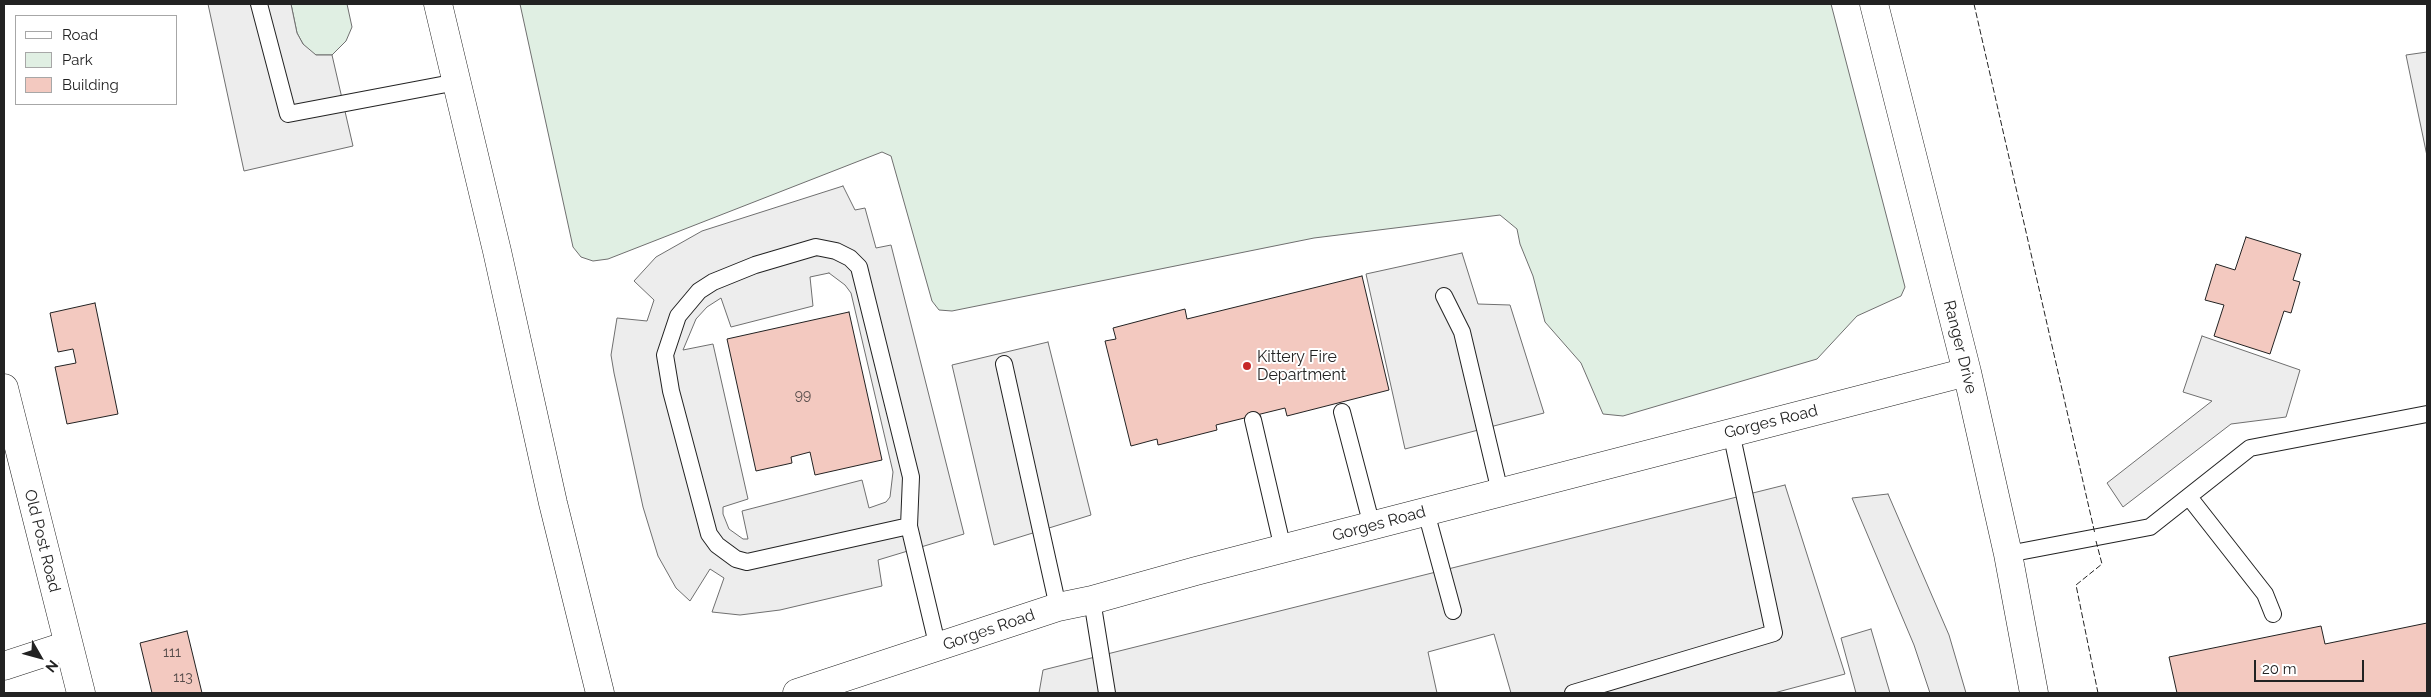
<!DOCTYPE html>
<style>
body{margin:0}
#map{position:relative;width:2431px;height:697px;overflow:hidden;background:#fff;font-family:Raleway,sans-serif}
canvas{display:block}
.frame{position:absolute;inset:0;border:5px solid #222;pointer-events:none}
.legend{position:absolute;left:15px;top:15px;width:162px;height:90px;box-sizing:border-box;background:#fff;border:1px solid #a7a7a7;margin:0;padding:6px 9px;list-style:none;font-size:15px;color:#222}
.legend li{display:flex;align-items:center;gap:10px;height:25px}
.legend b{width:25px;border:1px solid #a7a7a7}
.north{position:absolute;left:15px;top:632px;width:50px;height:50px;-webkit-text-stroke:4px #fff;paint-order:stroke;rotate:128deg;font-size:14px;font-weight:700;line-height:20px;text-align:center;color:#222}
.north::after{content:'';display:block;margin:auto;width:18px;height:22px;background:#222;clip-path:polygon(50% 0,100% 100%,50% 72%,0 100%)}
.scale{position:absolute;left:2254px;top:660px;width:110px;height:22px;box-sizing:border-box;border:2px solid #222;border-top:0;padding-left:6px;font-size:15px;line-height:18px;white-space:nowrap;color:#222;-webkit-text-stroke:4px #fff;paint-order:stroke}
</style>
<div id="map">
<canvas width="2431" height="697"></canvas>
<div class="frame"></div>
<ul class="legend">
<li><b style="height:6px;background:#fff"></b>Road</li>
<li><b style="height:14px;background:#e0efe3"></b>Park</li>
<li><b style="height:14px;background:#f3c9c0"></b>Building</li>
</ul>
<div class="north">N</div>
<div class="scale">20 m</div>
</div>
<script>
const ctx = document.querySelector('canvas').getContext('2d');
ctx.lineJoin = 'round';
function fill(path, color) {
  ctx.fillStyle = color;
  ctx.fill(path, 'evenodd');
}
function poly(rows) {
  const path = new Path2D();
  for (const r of rows) {
    path.moveTo(r[0], r[1]);
    for (let i = 2; i < r.length; i += 2) path.lineTo(r[i], r[i + 1]);
  }
  return path;
}
function stroke(path, color, width, dash) {
  ctx.strokeStyle = color;
  ctx.lineWidth = width;
  ctx.lineCap = dash ? 'butt' : 'round';
  ctx.setLineDash(dash || []);
  ctx.stroke(path);
}
function write(font, color, halo, rows, align = 'center') {
  ctx.font = font + ' Raleway,sans-serif';
  ctx.lineWidth = 4;
  ctx.setLineDash([]);
  ctx.textBaseline = 'middle';
  ctx.strokeStyle = halo;
  ctx.fillStyle = color;
  for (const [text, x, y, turn = 0] of rows) {
    ctx.save();
    ctx.translate(x, y);
    ctx.rotate((+turn || 0) * Math.PI / 180);
    ctx.textAlign = isNaN(turn) ? turn : align;
    if (halo) ctx.strokeText(text, 0, 0);
    ctx.fillText(text, 0, 0);
    ctx.restore();
  }
}
const green = poly([
 [291,4,347,4,352,27,346,41,332,55,316,55,312,53,303,44,297,33,291,4],
 [520,4,1831,4,1905,287,1901,296,1857,316,1817,359,1623,416,1603,414,1581,363,1545,322,1533,276,1520,244,1517,229,1500,215,1314,238,952,311,939,310,932,301,891,156,882,152,608,259,593,261,581,257,573,247,520,4]
]);
const parking = poly([
 [208,4,291,4,297,33,303,44,316,55,332,55,353,146,244,171,208,4],
 [2427,52,2427,156,2406,55,2427,52],
 [843,186,855,210,865,208,876,248,891,245,964,534,878,560,882,586,780,610,740,615,712,612,724,578,710,569,690,601,676,588,658,556,643,507,614,373,611,355,617,318,647,321,654,300,634,281,656,257,702,231,843,186],
 [829,273,845,285,851,293,893,472,890,497,886,502,869,508,862,480,742,511,748,539,743,539,729,529,723,514,723,507,748,499,713,344,683,350,696,319,707,307,721,298,731,327,813,306,810,277,829,273],
 [1462,253,1478,304,1510,305,1544,413,1405,449,1366,274,1462,253],
 [2202,336,2300,370,2286,417,2231,424,2123,507,2107,483,2212,401,2183,392,2202,336],
 [1048,342,1091,515,994,545,952,365,1048,342],
 [1785,485,1845,674,1774,693,1511,693,1494,634,1428,652,1437,693,1039,693,1043,670,1785,485],
 [1888,494,1949,635,1966,693,1930,693,1914,645,1852,498,1888,494],
 [1871,629,1890,693,1856,693,1841,638,1871,629]
]);
const building = poly([
 [2246,237,2301,254,2293,280,2300,282,2291,313,2284,311,2270,354,2214,336,2224,305,2205,300,2216,264,2235,270,2246,237],
 [1362,276,1389,390,1287,416,1285,408,1216,425,1217,430,1158,445,1157,439,1131,446,1105,341,1116,339,1113,328,1185,309,1187,319,1362,276],
 [95,303,118,414,67,424,55,367,76,363,73,349,58,352,50,313,95,303],
 [849,312,882,460,815,475,810,452,791,457,792,463,756,471,727,339,849,312],
 [2427,623,2427,693,2177,693,2169,657,2321,626,2325,644,2427,623],
 [187,631,202,693,152,693,140,643,187,631]
]);
const service = poly([
 [259,4,288,114,457,82],
 [1444,296,1462,332,1500,492],
 [1004,364,1058,607],
 [1342,412,1372,526],
 [1253,420,1283,549],
 [2189,497,2265,594,2273,614],
 [1426,512,1453,611],
 [909,526,747,562,736,559,717,545,709,534,671,391,665,355,678,316,699,291,713,282,755,265,816,247,836,251,850,258,859,267,911,477,909,526,938,648],
 [2008,554,2150,527,2250,448,2427,414],
 [1092,600,1107,693],
 [1573,693,1774,633,1731,432]
]);
const minor = poly([
 [1874,4,1967,372,2008,554,2034,693],
 [4,388,81,693],
 [4,666,68,645],
 [797,693,1058,607,1092,600,1196,571,1967,372]
]);
const primary = poly([
 [438,4,497,251,553,503,600,693]
]);
const fence = poly([
 [1974,4,2095,534],
 [2096,541,2102,564,2076,585,2098,693]
]);
const markers = [
 [1247,366,5,"#c62828"]
];
const numberNames = [
 ["99",803,396],
 ["111",172,653],
 ["113",183,678]
];
const streetNames = [
 ["Ranger Drive",1960,347,76],
 ["Gorges Road",1771,422,-14],
 ["Gorges Road",1379,524,-15],
 ["Old Post Road",42,541,76],
 ["Gorges Road",989,630,-19]
];
const poiNames = [
 ["Kittery Fire",1257,357],
 ["Department",1257,375]
];
fill(green, '#e0efe3');
stroke(green, '#6f6f6f', 1);
fill(parking, '#ededed');
stroke(parking, '#6f6f6f', 1);
fill(building, '#f3c9c0');
stroke(building, '#222', 1);
stroke(service, '#222', 18);
stroke(minor, '#222', 29);
stroke(primary, '#222', 29);
stroke(service, '#fff', 16);
stroke(minor, '#fff', 28);
stroke(primary, '#fff', 28);
stroke(fence, '#222', 1, [6, 2.5]);
for (const [x, y, r, color] of markers) {
  const dot = new Path2D();
  dot.arc(x, y, r, 0, 2 * Math.PI);
  ctx.fillStyle = color;
  ctx.fill(dot);
  stroke(dot, '#fff', 2);
}
write('14px', '#564c4a', null, numberNames);
write('16px', '#222', '#fff', streetNames);
write('16px', '#222', '#fff', poiNames, 'left');
</script>
